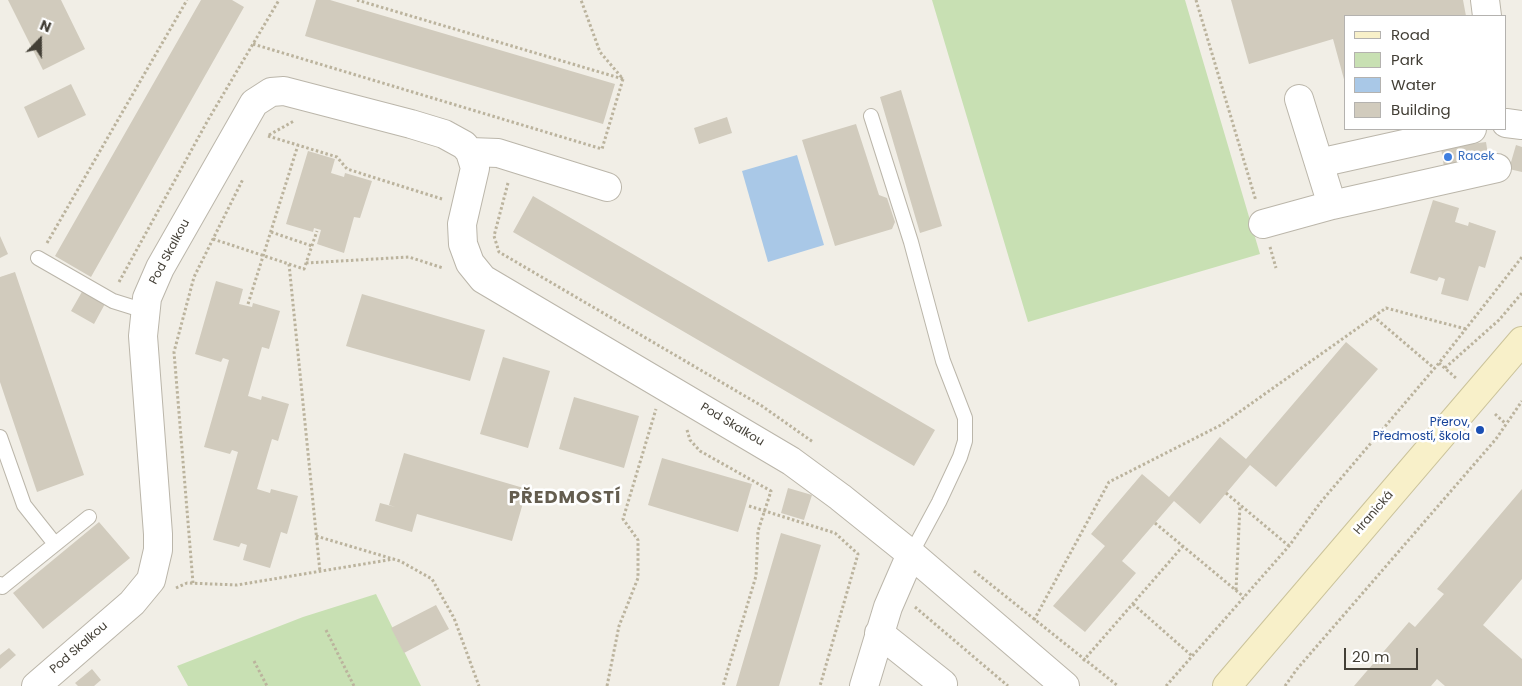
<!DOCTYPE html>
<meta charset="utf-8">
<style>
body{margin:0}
#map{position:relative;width:1522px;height:686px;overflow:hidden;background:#f1eee6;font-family:Poppins,sans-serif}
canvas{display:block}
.legend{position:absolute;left:1344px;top:15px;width:162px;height:115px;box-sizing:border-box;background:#fff;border:1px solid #b4b2af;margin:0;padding:6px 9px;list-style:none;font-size:15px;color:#433f36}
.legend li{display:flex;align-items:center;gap:10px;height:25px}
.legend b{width:25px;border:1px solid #b4b2af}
.north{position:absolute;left:15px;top:15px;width:50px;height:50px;-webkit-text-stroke:4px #fff;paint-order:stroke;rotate:22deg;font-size:14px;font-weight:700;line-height:20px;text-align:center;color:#433f36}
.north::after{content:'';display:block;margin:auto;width:18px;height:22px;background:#433f36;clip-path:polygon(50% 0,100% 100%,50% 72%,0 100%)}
.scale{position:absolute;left:1344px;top:648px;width:74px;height:22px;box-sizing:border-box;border:2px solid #433f36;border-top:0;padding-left:6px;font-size:15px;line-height:18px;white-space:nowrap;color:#433f36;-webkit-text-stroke:4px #fff;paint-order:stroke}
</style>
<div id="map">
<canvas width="1522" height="686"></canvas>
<ul class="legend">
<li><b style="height:6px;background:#f8f0c9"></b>Road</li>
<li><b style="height:14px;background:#c8e0b3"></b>Park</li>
<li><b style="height:14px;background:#a9c8e7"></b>Water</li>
<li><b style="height:14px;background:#d1cbbd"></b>Building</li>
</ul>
<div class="north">N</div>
<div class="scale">20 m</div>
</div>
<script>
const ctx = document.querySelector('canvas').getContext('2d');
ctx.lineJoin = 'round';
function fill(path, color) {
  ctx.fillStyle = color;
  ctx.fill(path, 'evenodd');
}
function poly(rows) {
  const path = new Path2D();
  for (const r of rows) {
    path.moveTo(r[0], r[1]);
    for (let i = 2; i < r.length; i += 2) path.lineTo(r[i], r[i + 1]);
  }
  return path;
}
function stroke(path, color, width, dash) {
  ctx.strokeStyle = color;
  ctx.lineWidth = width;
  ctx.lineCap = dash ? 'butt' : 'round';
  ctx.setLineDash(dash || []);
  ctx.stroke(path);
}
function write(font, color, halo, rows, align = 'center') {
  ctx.font = font + ' Poppins,sans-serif';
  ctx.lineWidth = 5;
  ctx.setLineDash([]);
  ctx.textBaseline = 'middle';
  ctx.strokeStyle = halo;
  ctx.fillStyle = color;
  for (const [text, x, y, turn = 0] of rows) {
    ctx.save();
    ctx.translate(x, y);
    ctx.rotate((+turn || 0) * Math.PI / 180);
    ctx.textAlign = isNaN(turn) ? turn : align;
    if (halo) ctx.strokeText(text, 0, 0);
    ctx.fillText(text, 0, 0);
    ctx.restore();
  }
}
const green = poly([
 [932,0,1185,0,1260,254,1028,322],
 [376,594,421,686,188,686,177,666,303,617]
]);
const water = poly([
 [797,155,824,245,768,262,742,171]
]);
const building = poly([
 [8,0,61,0,85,49,43,70],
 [201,0,232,0,244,7,91,277,55,256],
 [316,0,330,0,615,84,603,124,305,36],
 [1231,0,1463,0,1466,16,1346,16,1345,83,1333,39,1249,64],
 [71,84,86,115,38,138,24,107],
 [901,90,942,226,920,233,880,97],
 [727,117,732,133,699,144,694,128],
 [856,124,879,195,887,198,895,222,892,229,835,246,802,140],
 [1486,142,1489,161,1444,167,1441,148],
 [1516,145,1522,147,1522,172,1509,169],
 [308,151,335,159,331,173,344,177,345,173,372,181,360,218,354,217,344,253,317,244,321,230,314,228,313,232,286,224],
 [533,196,935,430,914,466,513,232],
 [1433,200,1459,208,1455,222,1468,226,1469,222,1496,231,1485,268,1479,266,1468,301,1441,294,1445,279,1439,277,1437,281,1410,273],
 [0,236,8,254,0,258],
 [15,272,84,475,37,492,0,382,0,277],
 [216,281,243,289,239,304,252,307,253,303,280,311,269,349,262,347,248,396,261,400,262,396,289,404,278,441,272,439,257,489,270,493,271,489,298,496,287,534,281,532,270,568,243,560,247,545,241,543,239,547,213,540,238,452,232,450,230,454,204,447,229,360,223,358,221,362,195,354],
 [83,290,106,302,94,324,71,311],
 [362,294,485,330,470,381,346,346],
 [1346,342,1378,369,1276,487,1250,465,1200,524,1174,501,1122,561,1136,573,1085,632,1053,606,1105,546,1091,534,1142,474,1169,497,1220,437,1246,459],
 [503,357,550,371,528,448,480,434],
 [574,397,639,416,624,468,559,449],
 [404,453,527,489,512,541,417,514,412,532,375,521,380,503,395,507,389,505],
 [662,458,752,484,738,532,648,505],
 [788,488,812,495,804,520,781,513],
 [1522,489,1522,579,1483,625,1522,659,1522,686,1445,686,1437,679,1431,686,1354,686,1409,622,1415,627,1444,594,1437,589],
 [99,522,130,558,43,629,13,593],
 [781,533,821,545,779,686,736,686],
 [436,605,449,629,404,653,391,628],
 [9,648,16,655,0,669,0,655],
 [92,669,101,680,94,686,78,686,75,683]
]);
const path = poly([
 [357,0,623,79],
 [1196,0,1256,201],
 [253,44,602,149,623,79,600,52,581,0],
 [269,135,294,121],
 [268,136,337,157,347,169,442,199],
 [508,183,494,236,499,252,762,406,813,442],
 [271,232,312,246],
 [213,239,304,269,317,231],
 [47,243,187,0],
 [1270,247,1276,268],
 [306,263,409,257,443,268],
 [289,264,320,572],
 [119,282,208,120,279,0],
 [248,304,298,145],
 [1373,316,1434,368],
 [1439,363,1457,379],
 [1445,368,1499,320,1522,293],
 [1495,414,1506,424],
 [687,430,690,440,700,451,771,491,758,531,756,576,723,686],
 [1226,493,1289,546],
 [749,506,835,533,858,554,820,686],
 [1155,523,1244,597],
 [316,536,400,561,432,579,454,618,479,686],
 [974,571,1118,686],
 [193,583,174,352,194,277,243,179],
 [176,588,187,583,237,585,394,559],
 [1236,590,1240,505],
 [1133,604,1192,656],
 [915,607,1008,686],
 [1034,620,1109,482,1221,425,1386,308,1466,329],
 [326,630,354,686],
 [254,661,267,686],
 [1083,661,1183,546],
 [607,686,619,626,638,578,638,540,623,519,656,409],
 [1166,686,1289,546,1320,503,1439,363,1522,257],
 [1285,686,1297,669,1496,439,1522,401]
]);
const lane = poly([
 [871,116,911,242,943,361,965,418,965,441,960,457,939,502,911,554],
 [38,258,113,301,145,311],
 [0,437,24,505,55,544],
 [0,584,2,587,89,517]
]);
const street = poly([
 [1485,0,1487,16],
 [1299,99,1332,205],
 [1506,123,1522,125],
 [470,152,498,153,607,187],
 [1319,163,1472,129],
 [1263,224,1332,205,1497,168],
 [879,633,943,684,942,686],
 [36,686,132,603,151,580,158,550,158,534,143,336,147,298,160,268,254,103,271,92,284,91,411,124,444,134,464,145,470,152,475,168,462,224,463,244,470,263,483,279,791,461,840,497,911,554,1065,686],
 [864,686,888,607,911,554]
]);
const secondary = poly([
 [1227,686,1522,341]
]);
const markers = [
 [1448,157,5,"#3f7fe0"],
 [1480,430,5,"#1a4fb4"]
];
const shopNames = [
 ["Racek",1458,157]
];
const streetNames = [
 ["Pod Skalkou",170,252,-62],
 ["Pod Skalkou",732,425,31],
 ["Hranická",1374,513,-49],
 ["Pod Skalkou",79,648,-41]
];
const transitNames = [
 ["Přerov,",1470,423],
 ["Předmostí, škola",1470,437]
];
const districtNames = [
 ["PŘEDMOSTÍ",565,498]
];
fill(green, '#c8e0b3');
fill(water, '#a9c8e7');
fill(building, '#d1cbbd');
stroke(lane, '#bbb6aa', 16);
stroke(street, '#bbb6aa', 30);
stroke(secondary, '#cbc39b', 30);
stroke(path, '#bbb39d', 3, [2.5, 2.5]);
stroke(lane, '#fff', 14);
stroke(street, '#fff', 28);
stroke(secondary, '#f8f0c9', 28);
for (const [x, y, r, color] of markers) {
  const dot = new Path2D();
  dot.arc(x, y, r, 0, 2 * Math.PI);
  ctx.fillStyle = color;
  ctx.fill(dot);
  stroke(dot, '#fff', 2);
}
write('12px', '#366cbe', '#fff', shopNames, 'left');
write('12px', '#433f36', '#fff', streetNames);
write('12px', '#164399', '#fff', transitNames, 'right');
ctx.letterSpacing = '1px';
write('bold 18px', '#645d4f', '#fff', districtNames);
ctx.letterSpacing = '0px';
</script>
